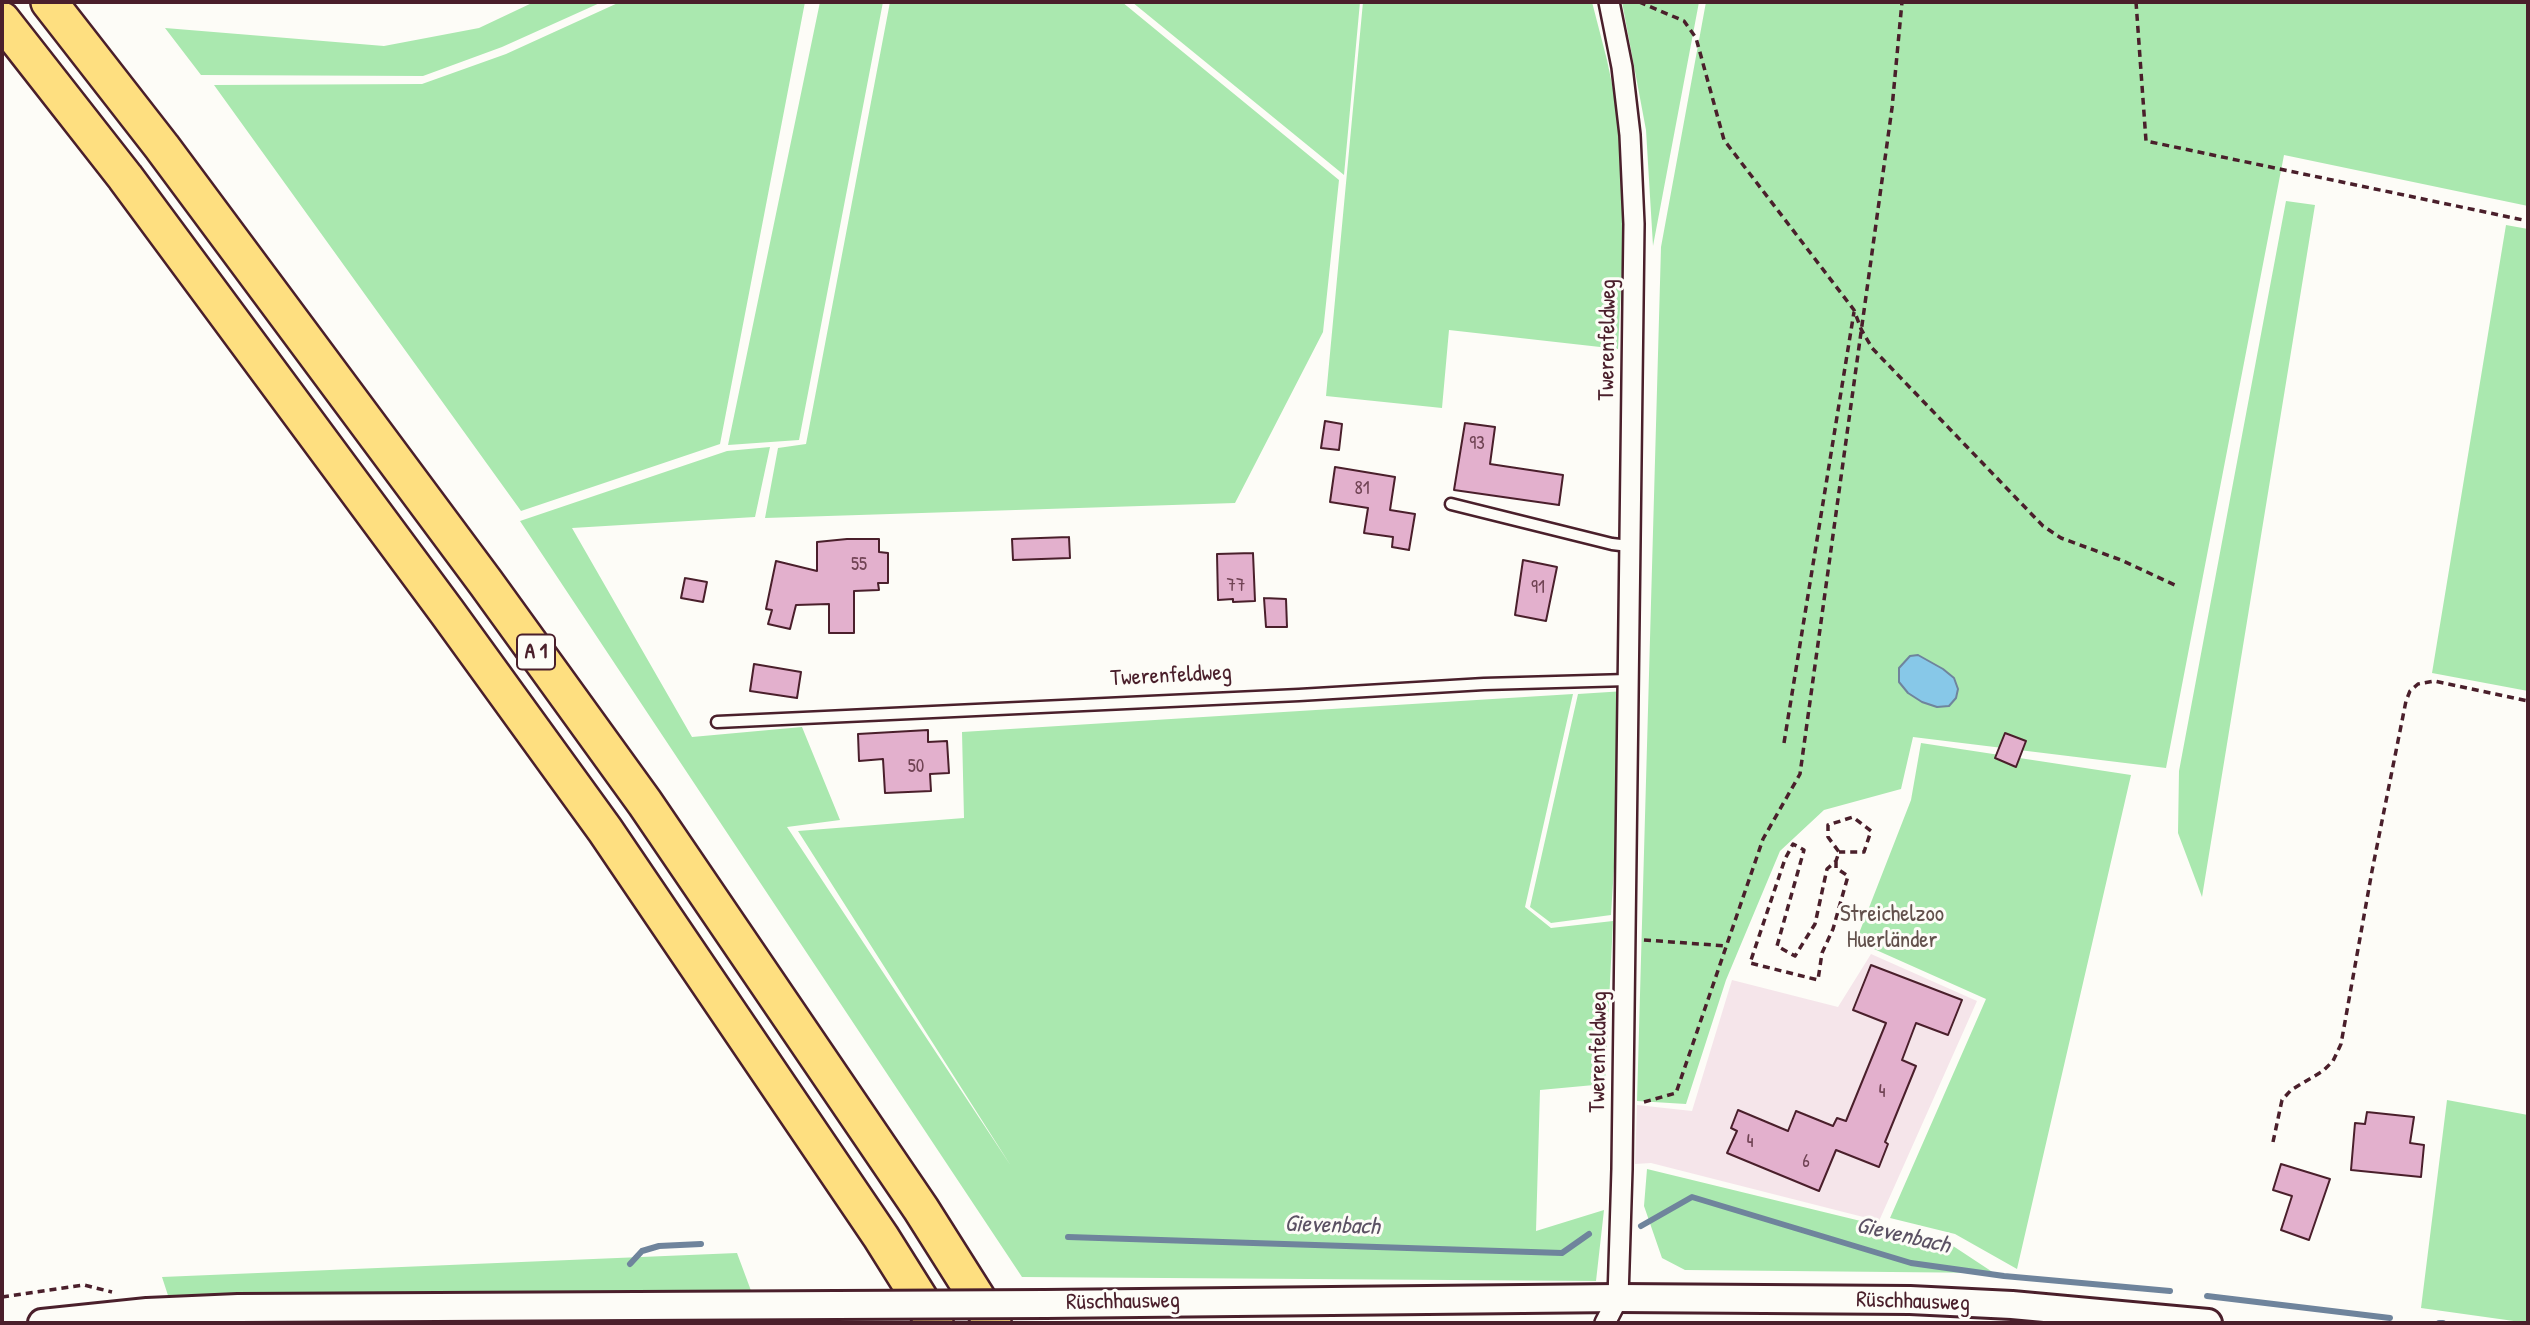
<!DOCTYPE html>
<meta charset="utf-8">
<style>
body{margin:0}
#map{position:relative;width:2530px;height:1325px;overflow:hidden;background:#fdfcf7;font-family:"Patrick Hand",sans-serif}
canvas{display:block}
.frame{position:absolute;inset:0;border:4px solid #4a1f2b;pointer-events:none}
</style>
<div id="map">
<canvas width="2530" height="1325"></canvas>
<div class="frame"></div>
</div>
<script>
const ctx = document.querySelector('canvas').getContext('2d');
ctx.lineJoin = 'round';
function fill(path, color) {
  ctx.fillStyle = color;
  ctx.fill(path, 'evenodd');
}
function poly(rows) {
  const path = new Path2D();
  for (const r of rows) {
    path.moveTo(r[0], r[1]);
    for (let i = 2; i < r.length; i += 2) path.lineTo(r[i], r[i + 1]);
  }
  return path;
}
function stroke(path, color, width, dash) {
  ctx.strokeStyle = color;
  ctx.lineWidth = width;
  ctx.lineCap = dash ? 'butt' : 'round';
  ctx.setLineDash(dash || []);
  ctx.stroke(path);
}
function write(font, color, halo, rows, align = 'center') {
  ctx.font = font + ' "Patrick Hand",sans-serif';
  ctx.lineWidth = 6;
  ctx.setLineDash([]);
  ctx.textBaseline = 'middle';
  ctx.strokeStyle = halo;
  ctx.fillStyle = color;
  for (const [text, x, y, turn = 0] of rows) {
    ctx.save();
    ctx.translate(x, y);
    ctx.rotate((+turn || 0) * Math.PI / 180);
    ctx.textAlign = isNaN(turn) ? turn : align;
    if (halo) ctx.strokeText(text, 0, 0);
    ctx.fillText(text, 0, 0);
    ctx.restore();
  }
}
const built = poly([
 [1871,954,1977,1001,1879,1221,1651,1163,1635,1164,1637,1105,1692,1111,1732,980,1838,1007]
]);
const green = poly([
 [534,2,602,2,502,47,423,76,201,75,165,28,384,46,479,28],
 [620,2,805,2,720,444,521,511,214,85,422,84,506,54],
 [820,2,883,2,799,440,728,445],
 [890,2,1122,2,1339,180,1323,332,1235,503,765,518,778,448,806,444],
 [1132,2,1360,2,1344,175],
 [1363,2,1592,2,1607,60,1624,142,1624,227,1618,349,1449,330,1442,408,1326,396],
 [1622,2,1699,2,1653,246,1646,130],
 [1706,2,2528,2,2528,206,2284,155,2166,768,1913,737,1901,789,1824,810,1780,851,1726,980,1686,1104,1637,1101,1661,247],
 [2286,201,2315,205,2202,897,2178,833,2179,771],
 [2506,225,2528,229,2528,691,2432,673],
 [770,447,755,517,572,528,692,737,802,727,840,820,787,827,1011,1166,798,831,964,818,962,732,1573,694,1525,907,1551,928,1613,921,1605,1084,1540,1090,1536,1231,1604,1210,1596,1281,1022,1277,520,521,727,451],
 [1625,691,1611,915,1551,923,1530,907,1578,694],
 [1921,743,2131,775,2017,1269,1955,1234,1890,1218,1986,999,1856,941,1911,800],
 [2447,1100,2528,1115,2528,1323,2421,1308],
 [1647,1169,1947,1242,1994,1273,1685,1270,1662,1258,1644,1206],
 [737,1253,763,1323,177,1323,162,1277]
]);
const water = poly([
 [1918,655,1943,669,1954,678,1958,689,1956,698,1949,706,1937,707,1922,702,1908,693,1899,682,1899,668,1910,656,1918,655]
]);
const stream = poly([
 [1641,1226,1692,1197,1911,1263,2004,1276,2170,1291],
 [1068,1237,1562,1253,1589,1234],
 [630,1264,642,1251,659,1246,701,1244],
 [2207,1296,2390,1318],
 [2439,1323,2443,1323]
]);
const building = poly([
 [1325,421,1342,424,1339,450,1321,448,1325,421],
 [1465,423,1495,427,1490,464,1563,475,1559,505,1454,490,1465,423],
 [1335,467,1395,477,1390,510,1415,514,1409,550,1392,547,1393,537,1364,533,1368,508,1330,502,1335,467],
 [1069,537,1070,558,1013,560,1012,539,1069,537],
 [847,539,879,539,879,552,888,553,888,583,878,583,879,590,854,591,854,633,829,633,829,604,796,605,790,629,768,624,772,610,766,609,776,561,817,571,817,542,847,539],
 [1253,553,1255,601,1233,602,1233,599,1218,600,1217,554,1253,553],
 [1523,560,1557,567,1546,621,1515,615,1523,560],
 [685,578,707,582,703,602,681,598,685,578],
 [1264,598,1286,599,1287,627,1266,627,1264,598],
 [754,664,801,672,797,698,750,691,754,664],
 [928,730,928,742,947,741,949,773,930,774,931,791,885,793,883,759,859,761,858,734,928,730],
 [2005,733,2026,741,2016,767,1995,758,2005,733],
 [1871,965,1962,1000,1948,1035,1916,1023,1902,1060,1916,1066,1885,1142,1888,1144,1879,1167,1836,1150,1819,1191,1727,1153,1737,1131,1731,1128,1738,1110,1788,1131,1796,1111,1833,1126,1837,1118,1846,1121,1886,1023,1853,1010,1871,965],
 [2367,1112,2414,1117,2410,1143,2424,1145,2421,1177,2351,1170,2355,1123,2365,1124,2367,1112],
 [2281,1164,2330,1179,2309,1240,2281,1230,2292,1196,2273,1190,2281,1164]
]);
const path = poly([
 [1639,2,1684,21,1696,38,1724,140,1854,310,1861,329,1872,348,2043,526,2061,538,2121,560,2177,586],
 [2136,2,2146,141,2528,221],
 [1784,743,1854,312],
 [1836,861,1836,868,1848,876,1833,929,1822,953,1818,980,1750,963,1785,859,1793,844,1804,850,1777,946,1795,956,1815,924,1827,869,1836,861,1839,852,1828,837,1828,825,1853,817,1871,831,1864,852,1839,852],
 [1644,940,1727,946],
 [1644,1102,1676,1093,1763,839,1800,774,1892,108,1902,2],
 [2273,1142,2282,1100,2291,1090,2323,1071,2333,1061,2341,1044,2372,871,2406,701,2410,691,2418,684,2434,681,2528,701],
 [2,1297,84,1285,112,1292]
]);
const lane = poly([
 [1451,504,1612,544,1629,546],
 [717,722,1299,695,1484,684,1628,680]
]);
const street = poly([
 [1605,1323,1618,1298,1622,1169,1634,224,1630,135,1622,67,1609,2]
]);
const secondary = poly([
 [1045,1304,1618,1298,1910,1300,2012,1305,2208,1323],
 [42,1323,147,1312,238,1308,837,1305]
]);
const highway = poly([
 [49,2,162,147,486,583,645,803,921,1209,993,1323],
 [2,20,125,177,447,612,605,830,881,1237,935,1323]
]);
const secondaryBridge = poly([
 [837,1305,1045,1304]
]);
const numberNames = [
 ["93",1477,444],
 ["81",1362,489],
 ["55",859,565],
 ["77",1236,586],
 ["91",1538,588],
 ["50",916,767],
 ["4",1882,1092],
 ["4",1750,1142],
 ["6",1806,1162]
];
const shields = [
 [536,652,38]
];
const shieldNames = [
 ["A 1",536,652]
];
const streetNames = [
 ["Twerenfeldweg",1608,340,-89],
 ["Twerenfeldweg",1171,676,-3],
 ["Twerenfeldweg",1599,1052,-89],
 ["Rüschhausweg",1123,1302,-1],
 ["Rüschhausweg",1913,1302,2]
];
const parkNames = [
 ["Streichelzoo",1892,915],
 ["Huerländer",1892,941]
];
const waterNames = [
 ["Gievenbach",1332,1226,2],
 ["Gievenbach",1903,1236,13]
];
fill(built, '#f5e5ea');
fill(green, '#aae8af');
fill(water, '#87c8e8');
stroke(water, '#6f849c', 2);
stroke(stream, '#6f849c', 6);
fill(building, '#e3b0cd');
stroke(building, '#4a1f2b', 2);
stroke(lane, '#4a1f2b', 15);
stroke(street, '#4a1f2b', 24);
stroke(secondary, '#4a1f2b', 32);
stroke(highway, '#4a1f2b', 40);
stroke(path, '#4a1f2b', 3.5, [7, 5]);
stroke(lane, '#fdfcf7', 10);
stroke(street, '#fdfcf7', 19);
stroke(secondary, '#fdfcf7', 26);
stroke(highway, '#fedf80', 35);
stroke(secondaryBridge, '#4a1f2b', 32, []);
stroke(secondaryBridge, '#fdfcf7', 26);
write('19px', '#704354', null, numberNames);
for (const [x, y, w] of shields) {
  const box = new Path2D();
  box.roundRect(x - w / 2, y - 17.5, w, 35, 5);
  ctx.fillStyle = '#fdfcf7';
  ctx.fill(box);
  stroke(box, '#4a1f2b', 2);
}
write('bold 21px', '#4a1f2b', null, shieldNames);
write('23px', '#4a1f2b', '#fdfcf7', streetNames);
write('23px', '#62514c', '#fdfcf7', parkNames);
write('italic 24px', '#5c5264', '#fdfcf7', waterNames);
</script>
